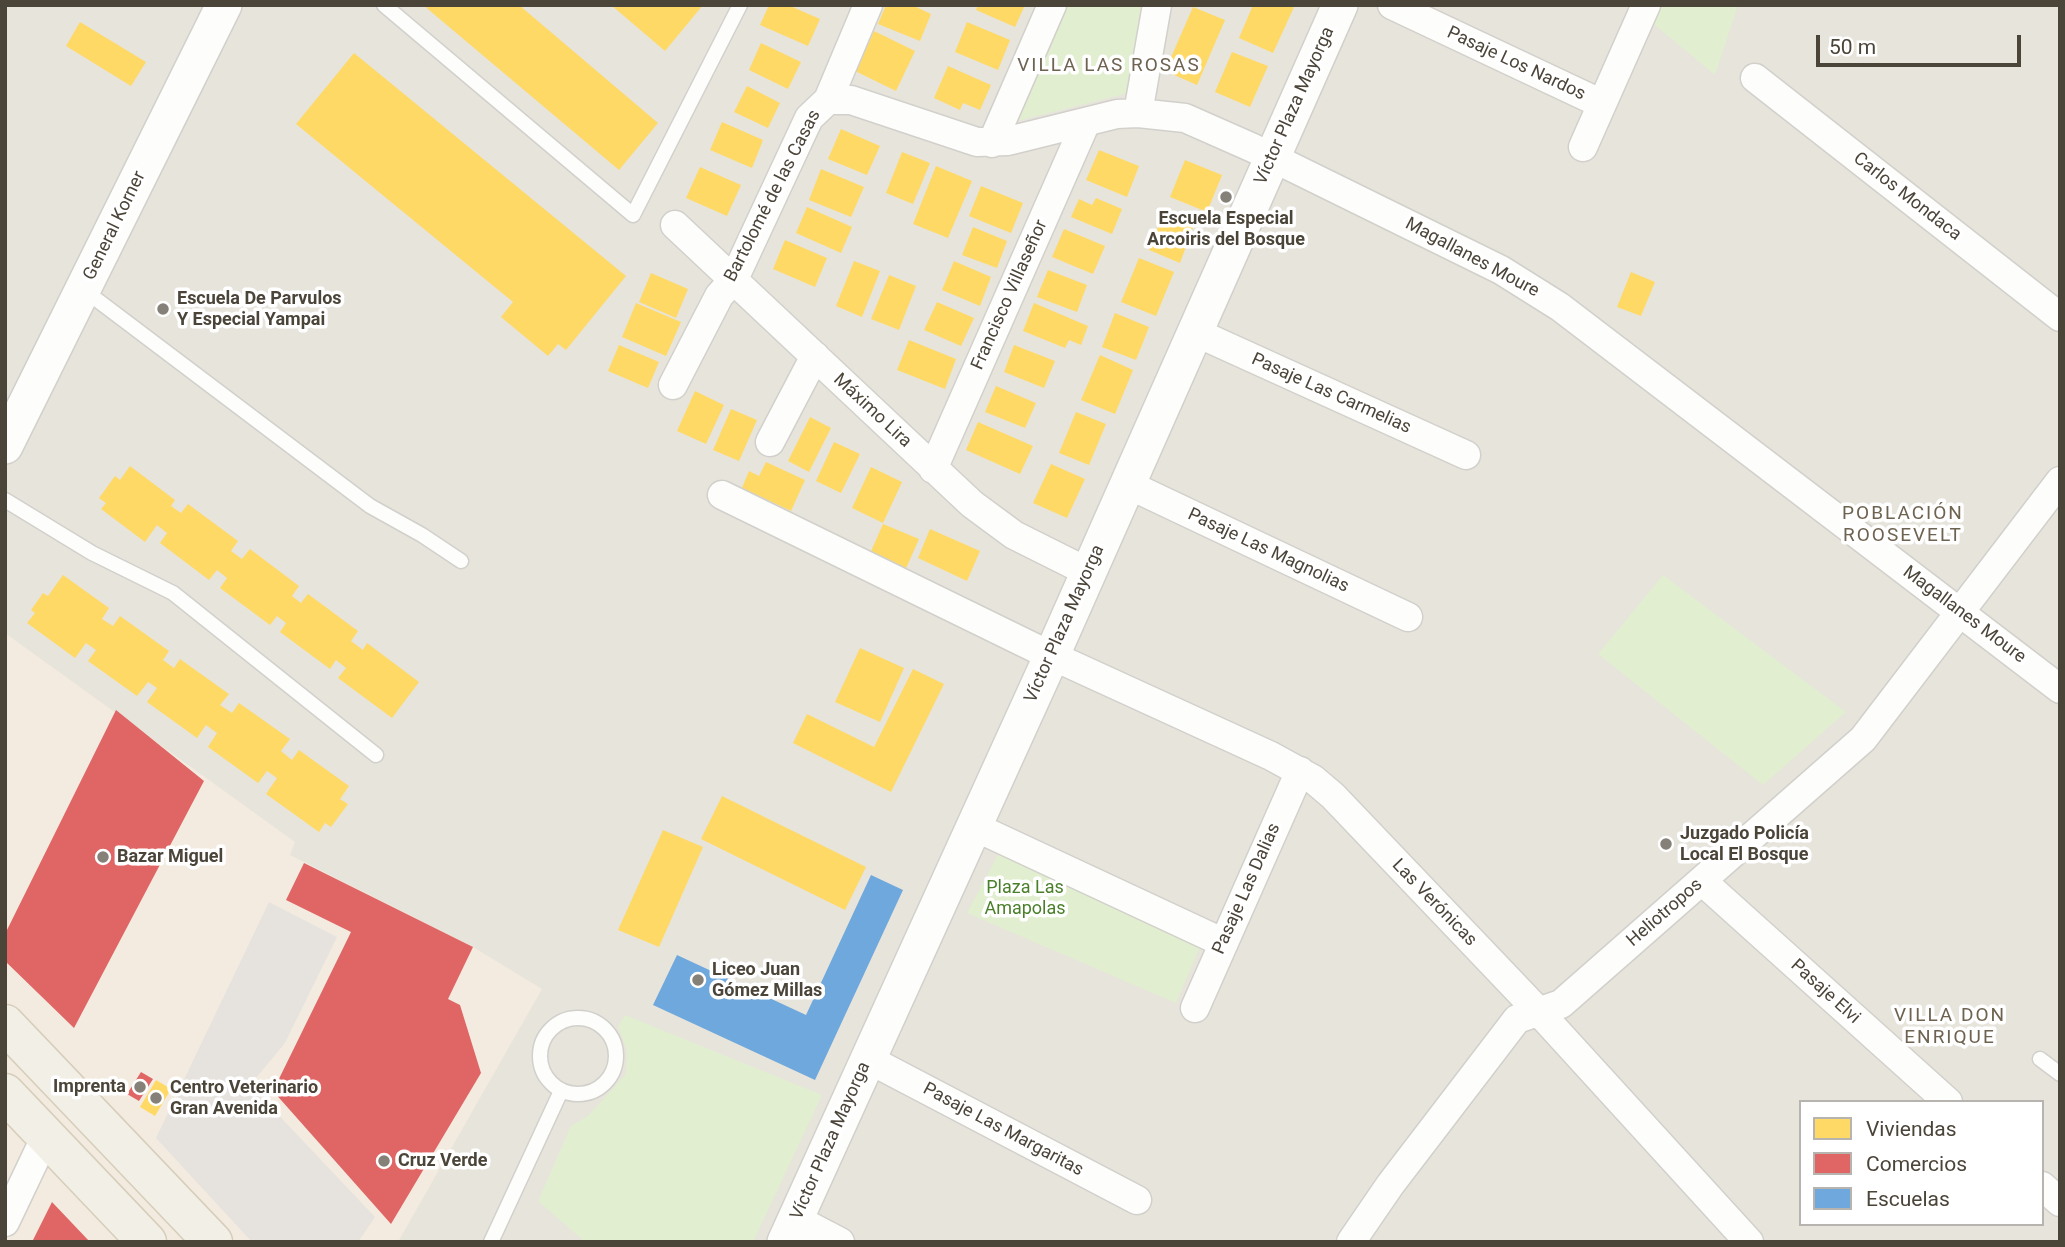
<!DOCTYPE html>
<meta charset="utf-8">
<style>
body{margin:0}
#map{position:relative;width:2065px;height:1247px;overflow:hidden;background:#f4f2ee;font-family:Roboto,sans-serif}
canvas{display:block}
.frame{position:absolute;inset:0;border:7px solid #4b4439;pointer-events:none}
.legend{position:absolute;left:1799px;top:1100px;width:245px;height:126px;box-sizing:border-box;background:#fff;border:2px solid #b7b4b0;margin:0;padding:9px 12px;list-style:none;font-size:21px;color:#4b4439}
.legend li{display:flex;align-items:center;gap:14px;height:35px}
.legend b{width:35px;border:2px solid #b7b4b0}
.scale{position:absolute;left:1816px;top:35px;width:205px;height:32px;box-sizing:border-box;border:4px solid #4b4439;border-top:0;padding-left:9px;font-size:21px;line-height:24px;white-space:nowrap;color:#4b4439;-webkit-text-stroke:5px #fff;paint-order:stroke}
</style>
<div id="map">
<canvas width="2065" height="1247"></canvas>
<div class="frame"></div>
<ul class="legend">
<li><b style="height:19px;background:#ffd966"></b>Viviendas</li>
<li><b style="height:19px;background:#e06666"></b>Comercios</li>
<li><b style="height:19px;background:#6fa8dc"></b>Escuelas</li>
</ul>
<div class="scale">50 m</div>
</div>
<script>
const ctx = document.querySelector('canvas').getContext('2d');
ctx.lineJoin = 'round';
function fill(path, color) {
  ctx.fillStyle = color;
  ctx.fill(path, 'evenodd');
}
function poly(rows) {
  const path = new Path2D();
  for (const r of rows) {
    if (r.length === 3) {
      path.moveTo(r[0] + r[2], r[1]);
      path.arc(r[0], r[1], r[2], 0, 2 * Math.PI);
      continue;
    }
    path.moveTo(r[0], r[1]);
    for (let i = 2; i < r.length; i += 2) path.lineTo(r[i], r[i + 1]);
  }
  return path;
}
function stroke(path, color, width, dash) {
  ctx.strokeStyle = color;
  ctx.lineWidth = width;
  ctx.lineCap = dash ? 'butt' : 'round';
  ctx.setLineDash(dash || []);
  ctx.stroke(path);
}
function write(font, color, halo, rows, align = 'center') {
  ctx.font = font + ' Roboto,sans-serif';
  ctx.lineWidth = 7;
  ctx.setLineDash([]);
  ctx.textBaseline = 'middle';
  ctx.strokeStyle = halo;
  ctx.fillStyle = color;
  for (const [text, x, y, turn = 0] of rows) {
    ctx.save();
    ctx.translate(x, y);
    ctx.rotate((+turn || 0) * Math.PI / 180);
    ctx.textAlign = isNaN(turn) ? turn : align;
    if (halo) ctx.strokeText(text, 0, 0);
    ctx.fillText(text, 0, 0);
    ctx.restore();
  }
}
const residential = poly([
 [5,5,2060,5,2060,1242,5,1242],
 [1801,1102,2042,1102,2042,1224,1801,1224]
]);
const commercial = poly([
 [5,633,295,842,290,855,473,947,542,989,398,1242,5,1242]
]);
const green = poly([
 [1061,5,1148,5,1132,92,1009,123],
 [1656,5,1738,5,1715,75,1650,21],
 [1663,575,1846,712,1763,785,1598,654],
 [1002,847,1204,937,1176,1003,967,913],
 [625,1015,822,1095,753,1242,585,1242,538,1201,571,1126,589,1115,626,1074,627,1050,618,1027]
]);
const parking = poly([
 [269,902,337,937,285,1043,250,1085,375,1217,358,1242,252,1242,156,1138]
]);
const homes = poly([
 [423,5,519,5,658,123,619,170],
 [611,5,703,5,665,51],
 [769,5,788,5,820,19,808,46,760,25],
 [886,5,912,5,931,14,920,41,878,24],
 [978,5,1025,5,1015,27,976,10],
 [1253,5,1294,7,1273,53,1239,38],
 [1193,7,1225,20,1197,85,1165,71],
 [80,22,146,62,131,86,66,46],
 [967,22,1010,40,998,70,955,52],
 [874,31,915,51,896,91,855,71],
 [761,43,801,62,788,89,749,70],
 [1232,52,1268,66,1250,107,1215,92],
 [354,53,626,276,566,350,558,344,548,356,501,317,513,302,296,124],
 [948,66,991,85,980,110,963,103,960,110,934,98],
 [747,86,780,103,768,128,734,112],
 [722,122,763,140,752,168,710,150],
 [841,129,880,146,867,175,828,159],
 [1099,150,1139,166,1127,197,1086,180],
 [902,152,930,163,913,204,886,193],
 [1185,160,1222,175,1207,212,1170,197],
 [936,166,972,181,948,238,913,224],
 [700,167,741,185,727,216,686,198],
 [821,169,864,187,851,217,809,200],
 [981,186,1023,203,1011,233,969,216],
 [1096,198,1122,209,1112,234,1071,217,1079,199,1092,205],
 [807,207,852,227,841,253,796,233],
 [1165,210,1195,222,1180,263,1149,250],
 [973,227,1007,241,997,268,962,255],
 [1064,229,1105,246,1093,274,1052,257],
 [785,240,827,258,815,287,773,269],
 [1139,258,1174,272,1156,316,1121,302],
 [854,261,880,271,862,317,836,306],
 [954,261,991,277,980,306,942,290],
 [1048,270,1087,285,1077,312,1037,297],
 [1631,272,1655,282,1641,316,1617,307],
 [651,273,688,289,676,318,639,302],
 [889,275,916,286,899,330,871,319],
 [937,302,974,318,961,346,924,330],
 [636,303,681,322,666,356,622,337],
 [1034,303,1088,326,1081,345,1069,340,1065,348,1023,331],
 [1115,313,1149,327,1136,360,1102,347],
 [909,340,956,359,945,389,897,370],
 [619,345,659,362,648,388,608,371],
 [1014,345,1055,361,1044,388,1004,372],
 [1100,355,1133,370,1115,414,1081,400],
 [996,386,1036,403,1025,428,985,412],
 [695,391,724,405,706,444,677,431],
 [731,409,757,420,739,461,713,450],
 [1076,412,1106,424,1089,465,1059,453],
 [810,417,831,428,809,472,788,461],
 [978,422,1033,446,1020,474,966,450],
 [834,442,860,454,841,493,816,481],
 [766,462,805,480,791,511,742,488,749,471,759,476],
 [1051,464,1085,479,1067,518,1033,503],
 [130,466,175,500,171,506,181,513,188,504,238,541,231,551,242,559,250,549,299,586,292,596,301,603,308,594,358,631,351,641,363,650,367,643,419,682,392,718,338,678,346,668,336,660,330,669,280,632,286,623,277,616,270,625,220,588,227,578,217,570,209,580,160,543,167,533,157,525,145,542,101,509,106,503,99,498,115,476,120,480],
 [871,467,902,482,883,523,852,508],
 [883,524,919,539,904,573,868,558],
 [930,529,980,551,967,581,918,558],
 [63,575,109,608,102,619,113,626,120,616,169,651,163,660,174,668,180,659,229,694,220,705,232,713,239,703,290,739,281,751,292,760,299,750,349,786,340,799,348,804,331,827,325,823,319,832,266,794,277,778,267,771,258,783,208,747,217,733,206,725,197,738,147,702,157,688,148,682,137,696,88,661,96,650,86,643,75,658,27,623,35,613,31,610,43,593,48,596],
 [860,648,904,668,880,722,835,702],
 [913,669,944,684,891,792,793,743,807,714,874,747],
 [722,796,866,867,845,910,701,839],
 [663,830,703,847,659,947,618,930],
 [156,1080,171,1089,155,1116,140,1107]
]);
const shops = poly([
 [116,710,204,781,74,1028,5,961,5,934],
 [304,863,473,947,448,999,460,1005,481,1073,391,1224,273,1091,351,932,286,900],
 [141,1072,153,1079,139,1101,127,1094],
 [52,1202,90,1242,32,1242]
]);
const schools = poly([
 [871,875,903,890,815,1080,653,1005,677,955,806,1015]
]);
const service = poly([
 [384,5,633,215,740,5],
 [84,290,370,506,422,535,461,561],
 [5,500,92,553,173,593,376,755],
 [578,1056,38],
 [2040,1059,2060,1074],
 [491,1242,561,1091]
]);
const minor = poly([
 [1392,5,1602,104],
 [1755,78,2060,317],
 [828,100,851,100,977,142,1008,141,1117,114,1138,113,1185,118,1253,148,1501,270,1560,307,2060,689],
 [1138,113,1157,5],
 [992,143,1052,5],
 [1583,147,1646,5],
 [675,225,972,504,1014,535,1088,572],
 [1195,332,1466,455],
 [673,385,719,296,734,279,809,118,828,100,868,5],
 [770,442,815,356],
 [933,469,1086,122],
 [1127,484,1408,617],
 [722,495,1035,648,1271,756,1313,779,1333,796,1540,1013,1749,1242],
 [973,826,1224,943],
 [1702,881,1948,1102],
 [1195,1008,1300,771],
 [868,1059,1137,1200],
 [2042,1186,2060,1202],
 [796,1219,840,1242],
 [5,1222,46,1136],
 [1351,1242,1390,1185,1517,1019,1561,1004,1863,739,2060,481]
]);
const tertiary = poly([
 [5,446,224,5],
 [785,1242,1052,655,1340,5]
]);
const primary = poly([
 [5,1024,213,1242],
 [5,1093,147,1242]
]);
const markers = [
 [1226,197,7,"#868178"],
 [163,309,7,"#868178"],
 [1666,844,7,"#868178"],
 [103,857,7,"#868178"],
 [698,980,7,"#868178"],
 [140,1087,7,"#868178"],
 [156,1098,7,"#868178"],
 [384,1161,7,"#868178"]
];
const streetNames = [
 ["Pasaje Los Nardos",1516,64,25],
 ["Víctor Plaza Mayorga",1295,106,-66],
 ["Bartolomé de las Casas",773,196,-63],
 ["Carlos Mondaca",1907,197,38],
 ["General Korner",115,226,-64],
 ["Magallanes Moure",1472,258,28],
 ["Francisco Villaseñor",1010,295,-66],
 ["Pasaje Las Carmelias",1331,394,24],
 ["Máximo Lira",872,411,43],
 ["Pasaje Las Magnolias",1268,551,25],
 ["Magallanes Moure",1964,615,37],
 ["Víctor Plaza Mayorga",1065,624,-66],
 ["Pasaje Las Dalias",1247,889,-66],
 ["Las Verónicas",1434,903,46],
 ["Heliotropos",1665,913,-41],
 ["Pasaje Elvi",1825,992,42],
 ["Pasaje Las Margaritas",1003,1130,28],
 ["Víctor Plaza Mayorga",831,1141,-66]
];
const poiNames = [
 ["Escuela Especial",1226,219,"center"],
 ["Arcoiris del Bosque",1226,240,"center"],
 ["Escuela De Parvulos",177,299],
 ["Y Especial Yampai",177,320],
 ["Juzgado Policía",1680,834],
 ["Local El Bosque",1680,855],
 ["Bazar Miguel",117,857],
 ["Liceo Juan",712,970],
 ["Gómez Millas",712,991],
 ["Imprenta",126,1087,"right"],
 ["Centro Veterinario",170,1088],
 ["Gran Avenida",170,1109],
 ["Cruz Verde",398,1161]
];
const parkNames = [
 ["Plaza Las",1025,888],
 ["Amapolas",1025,909]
];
const neighbourhoodNames = [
 ["VILLA LAS ROSAS",1109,66],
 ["POBLACIÓN",1903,514],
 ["ROOSEVELT",1903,536],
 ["VILLA DON",1950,1016],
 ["ENRIQUE",1950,1038]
];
fill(residential, '#e7e4dc');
fill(commercial, '#f3ebdf');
fill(green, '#e1eecf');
fill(parking, '#e6e3df');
fill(homes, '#ffd966');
fill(shops, '#e06666');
fill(schools, '#6fa8dc');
stroke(service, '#d2d0cb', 17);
stroke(minor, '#d2d0cb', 31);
stroke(tertiary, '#d2d0cb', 38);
stroke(primary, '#d6cebb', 41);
stroke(service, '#fdfdfc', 14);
stroke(minor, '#fdfdfc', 28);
stroke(tertiary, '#fdfdfc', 35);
stroke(primary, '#f2efe6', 38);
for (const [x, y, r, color] of markers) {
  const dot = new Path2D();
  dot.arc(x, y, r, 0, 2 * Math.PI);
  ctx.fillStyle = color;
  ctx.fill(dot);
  stroke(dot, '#fff', 2.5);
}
write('18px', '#4b4439', '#fff', streetNames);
write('bold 18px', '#4b4439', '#fff', poiNames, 'left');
write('18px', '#4a7f2a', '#fff', parkNames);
ctx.letterSpacing = '2px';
write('19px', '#6e6250', '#fff', neighbourhoodNames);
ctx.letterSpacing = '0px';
</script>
